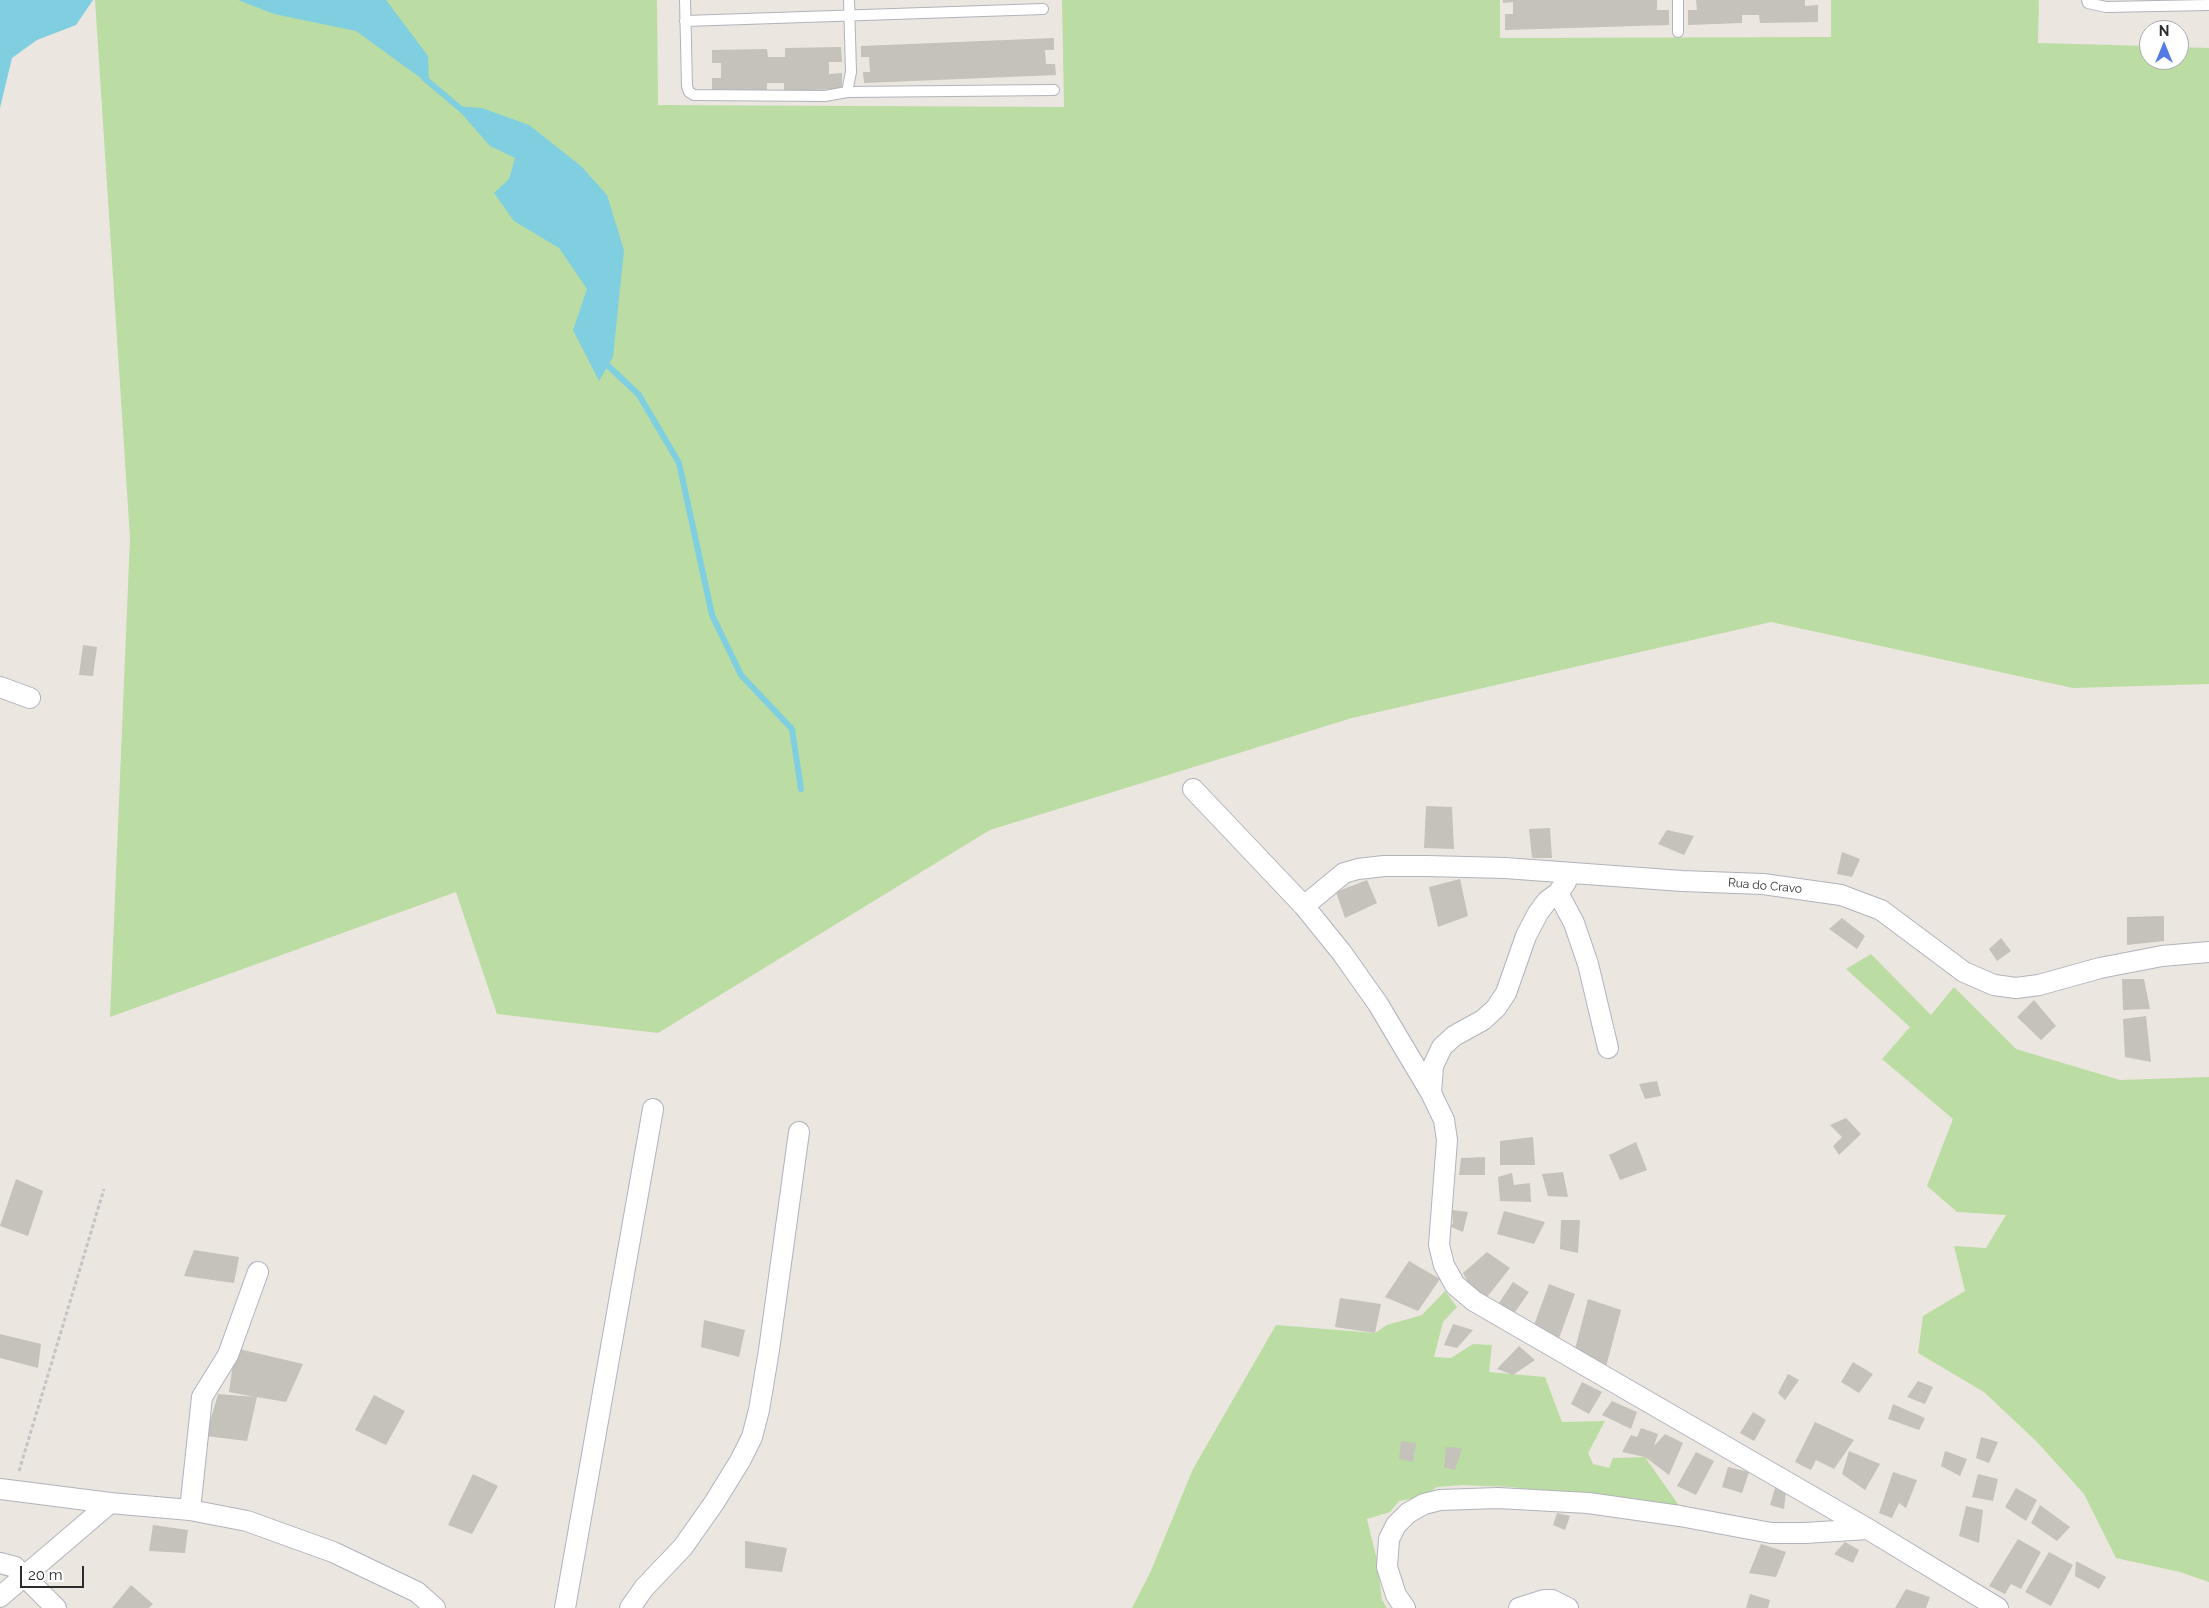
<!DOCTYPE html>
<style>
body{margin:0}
#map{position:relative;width:2209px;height:1608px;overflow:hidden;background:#ece6e0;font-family:Raleway,sans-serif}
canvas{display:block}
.north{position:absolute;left:2139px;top:20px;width:50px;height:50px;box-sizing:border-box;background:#fff;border:1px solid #ababab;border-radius:50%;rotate:0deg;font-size:14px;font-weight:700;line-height:20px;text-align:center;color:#2c2c2c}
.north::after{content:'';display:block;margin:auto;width:18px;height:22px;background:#547ae5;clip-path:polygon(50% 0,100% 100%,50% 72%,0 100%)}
.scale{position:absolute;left:20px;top:1566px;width:64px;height:22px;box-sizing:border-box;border:2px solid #2c2c2c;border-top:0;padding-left:6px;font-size:15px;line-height:18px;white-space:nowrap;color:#2c2c2c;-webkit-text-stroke:4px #fff;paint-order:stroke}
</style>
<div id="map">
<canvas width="2209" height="1608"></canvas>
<div class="north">N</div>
<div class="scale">20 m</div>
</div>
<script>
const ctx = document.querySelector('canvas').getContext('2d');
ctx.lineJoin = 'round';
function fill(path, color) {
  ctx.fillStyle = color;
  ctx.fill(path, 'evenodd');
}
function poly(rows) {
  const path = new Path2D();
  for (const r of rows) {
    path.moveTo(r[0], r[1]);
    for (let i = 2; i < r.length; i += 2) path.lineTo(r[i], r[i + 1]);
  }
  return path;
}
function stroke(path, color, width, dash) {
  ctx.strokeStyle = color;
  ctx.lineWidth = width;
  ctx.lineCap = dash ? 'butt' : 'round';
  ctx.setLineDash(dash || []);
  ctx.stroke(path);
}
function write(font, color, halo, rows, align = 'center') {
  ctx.font = font + ' Raleway,sans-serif';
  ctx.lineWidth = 4;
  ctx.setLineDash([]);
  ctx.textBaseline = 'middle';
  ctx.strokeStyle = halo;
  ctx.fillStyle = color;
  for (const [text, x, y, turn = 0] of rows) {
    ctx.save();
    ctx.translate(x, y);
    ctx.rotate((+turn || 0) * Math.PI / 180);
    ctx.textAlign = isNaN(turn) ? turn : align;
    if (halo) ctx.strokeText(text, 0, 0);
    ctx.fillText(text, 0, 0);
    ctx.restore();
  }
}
const green = poly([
 [95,0,657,0,658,105,1064,107,1062,0,1500,0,1500,38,1831,37,1831,0,2039,0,2038,43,2149,46,2149,60,2179,60,2179,47,2209,48,2209,684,2073,688,1771,622,1352,718,990,830,658,1033,497,1014,456,892,110,1017,130,538],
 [1871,954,1931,1015,1954,987,2016,1049,2120,1080,2209,1077,2209,1582,2180,1572,2116,1558,2084,1494,2038,1443,1984,1392,1918,1353,1923,1316,1965,1291,1954,1246,1986,1248,2006,1215,1957,1212,1927,1186,1953,1119,1882,1059,1910,1027,1846,969],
 [1445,1291,1457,1307,1443,1322,1434,1357,1451,1358,1473,1344,1492,1345,1489,1372,1545,1377,1562,1422,1605,1421,1588,1453,1593,1464,1609,1468,1613,1458,1645,1457,1680,1507,1511,1487,1462,1485,1437,1487,1422,1497,1399,1501,1390,1512,1367,1519,1377,1560,1382,1600,1387,1608,1132,1608,1150,1573,1193,1469,1276,1325,1375,1333,1387,1325,1422,1315]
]);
const water = poly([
 [0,0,93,0,76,25,37,40,12,58,0,108],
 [238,0,386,0,428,56,429,84,356,31,274,14],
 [455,106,482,108,529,125,581,166,607,195,624,250,613,357,599,381,573,330,587,289,559,248,514,221,494,193,509,179,515,158,490,146]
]);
const stream = poly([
 [424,78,462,110],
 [602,360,639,395,679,463,712,615,741,675,792,729,801,789]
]);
const building = poly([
 [1503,0,1657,0,1657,10,1669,10,1669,25,1505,30,1505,14,1513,14,1513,2,1503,3],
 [1696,0,1805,0,1805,6,1818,5,1818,22,1760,23,1759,15,1742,15,1742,23,1688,25,1688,10,1697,10],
 [1054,38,1054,50,1045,50,1046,64,1055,64,1056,75,864,83,863,72,870,72,869,57,861,57,861,46],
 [841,47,842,62,829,62,829,74,842,73,842,89,784,91,784,83,767,83,767,91,712,92,712,78,721,78,721,63,712,63,712,50,767,49,768,57,785,57,785,48],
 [83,645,97,647,93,676,79,675],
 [1426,806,1452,807,1454,849,1424,848],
 [1550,828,1552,858,1532,858,1529,829],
 [1667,830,1694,836,1684,855,1658,844],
 [1842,852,1860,859,1852,877,1837,874],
 [1460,879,1468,916,1438,927,1429,887],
 [1367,880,1377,903,1345,918,1336,892],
 [2164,916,2164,941,2127,945,2127,917],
 [1842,918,1865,936,1857,949,1829,929],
 [2001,938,2011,951,1997,961,1989,949],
 [2122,979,2144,979,2150,1009,2123,1010],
 [2034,1000,2056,1026,2041,1040,2017,1017],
 [2146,1016,2151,1062,2125,1057,2123,1019],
 [1657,1081,1661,1096,1645,1099,1639,1084],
 [1846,1118,1861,1134,1839,1155,1833,1146,1842,1137,1830,1125],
 [1533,1137,1535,1165,1500,1165,1500,1141],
 [1636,1142,1647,1170,1620,1180,1609,1155],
 [1485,1157,1485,1175,1459,1175,1461,1158],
 [1563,1172,1568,1197,1548,1196,1542,1174],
 [1512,1173,1514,1185,1530,1183,1531,1202,1500,1201,1498,1177],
 [16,1179,43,1191,28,1236,0,1226],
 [1452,1210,1468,1212,1463,1232,1449,1226,1453,1224],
 [1504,1211,1545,1222,1534,1244,1497,1234],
 [1561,1220,1580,1220,1578,1253,1560,1249],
 [194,1250,239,1257,234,1283,184,1276],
 [1487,1252,1510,1268,1487,1297,1472,1290,1463,1273],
 [1409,1261,1440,1279,1418,1311,1385,1297],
 [1513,1282,1529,1292,1513,1315,1497,1306],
 [1549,1284,1575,1294,1558,1341,1534,1325],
 [1340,1298,1381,1304,1375,1333,1335,1327],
 [1588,1299,1621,1310,1606,1367,1575,1349],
 [704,1320,745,1330,739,1357,701,1347],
 [1453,1324,1473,1330,1457,1348,1444,1345],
 [0,1334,41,1344,38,1368,0,1358],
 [1519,1346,1535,1360,1513,1375,1497,1369],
 [235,1348,303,1364,286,1402,257,1397,247,1441,206,1436,218,1394,255,1397,229,1392],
 [1853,1362,1873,1374,1859,1393,1841,1382],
 [1788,1374,1799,1380,1785,1400,1778,1393],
 [1918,1381,1933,1387,1925,1404,1907,1397],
 [1582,1382,1602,1392,1589,1414,1571,1404],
 [374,1395,405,1411,386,1445,355,1430],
 [1612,1401,1637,1412,1631,1429,1602,1415],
 [1893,1404,1925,1418,1919,1430,1888,1419],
 [1753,1412,1766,1420,1754,1441,1740,1433],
 [1815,1422,1854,1440,1834,1469,1816,1460,1811,1470,1795,1462],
 [1641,1428,1658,1434,1654,1446,1665,1434,1683,1443,1669,1475,1645,1457,1622,1452,1631,1435,1637,1437],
 [1981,1437,1998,1442,1989,1463,1976,1458],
 [1401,1441,1416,1443,1413,1462,1399,1459],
 [1446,1447,1462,1448,1455,1470,1444,1467],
 [1849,1451,1880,1464,1865,1490,1842,1474],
 [1945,1451,1967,1459,1960,1476,1941,1466],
 [1696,1452,1714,1461,1696,1495,1677,1486],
 [1728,1467,1749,1472,1742,1493,1722,1487],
 [1893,1472,1917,1480,1906,1508,1899,1503,1892,1518,1879,1513],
 [473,1474,498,1486,472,1534,448,1525],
 [1978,1474,1998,1479,1993,1501,1972,1497],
 [1775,1488,1786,1492,1784,1509,1770,1505],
 [2016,1488,2037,1500,2026,1521,2005,1507],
 [2040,1505,2070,1527,2057,1541,2031,1523],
 [1966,1506,1983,1510,1979,1543,1959,1536],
 [1557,1513,1570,1516,1565,1530,1553,1525],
 [153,1525,188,1530,185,1553,149,1551],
 [2018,1539,2041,1552,2021,1589,2011,1584,2005,1594,1989,1586],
 [745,1541,787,1548,782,1572,745,1568],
 [1845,1542,1859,1550,1853,1563,1834,1554],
 [1761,1544,1786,1552,1776,1577,1749,1573],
 [2049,1552,2073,1565,2051,1606,2025,1592],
 [2076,1561,2106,1577,2099,1589,2075,1576],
 [131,1585,153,1604,149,1608,112,1608],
 [1906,1589,1930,1597,1926,1608,1895,1608],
 [1750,1594,1770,1600,1768,1608,1746,1608]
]);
const path = poly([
 [19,1471,104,1189]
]);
const lane = poly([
 [685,0,687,86,689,92,694,95,825,96,847,92,1054,90],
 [1678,0,1678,32],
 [2087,0,2088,3,2106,7,2209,5],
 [685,21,1043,9],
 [847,92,851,72,849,0]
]);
const street = poly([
 [0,687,30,698],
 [1193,789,1304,906,1342,953,1378,1004,1431,1093,1444,1120,1447,1140,1439,1245,1444,1265,1455,1285,1474,1301,1868,1529,1998,1608],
 [1566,882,1558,893,1574,923,1588,964,1608,1048],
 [1304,906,1344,873,1358,869,1384,866,1427,866,1505,868,1682,881,1763,884,1841,895,1881,910,1964,972,1994,985,2016,988,2039,985,2100,968,2162,956,2209,952],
 [1431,1093,1433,1066,1442,1047,1454,1036,1483,1020,1496,1008,1506,993,1526,936,1538,913,1547,901,1558,893],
 [0,1489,110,1503,190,1510,247,1521,333,1552,417,1592,435,1608],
 [190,1510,202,1397,228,1355,258,1272],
 [0,1563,15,1567,56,1608],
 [0,1597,110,1503],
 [565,1608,653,1109],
 [630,1608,644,1588,683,1547,714,1503,740,1461,752,1437,759,1410,769,1350,799,1132],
 [1405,1608,1396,1595,1387,1567,1389,1539,1396,1525,1408,1513,1424,1504,1440,1500,1498,1498,1588,1503,1680,1516,1771,1533,1805,1533,1868,1529],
 [1519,1608,1544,1600,1552,1600,1568,1608]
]);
const streetNames = [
 ["Rua do Cravo",1765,886,5]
];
fill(green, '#bbdca3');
fill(water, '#80cfe1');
stroke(stream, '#80cfe1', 6);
fill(building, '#c5c1bb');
stroke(lane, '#b0b3bb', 12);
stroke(street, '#b0b3bb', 22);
stroke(path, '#c4c4c4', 3, [4, 2.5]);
stroke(lane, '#fff', 10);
stroke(street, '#fff', 20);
write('12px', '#2c2c2c', '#fff', streetNames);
</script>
